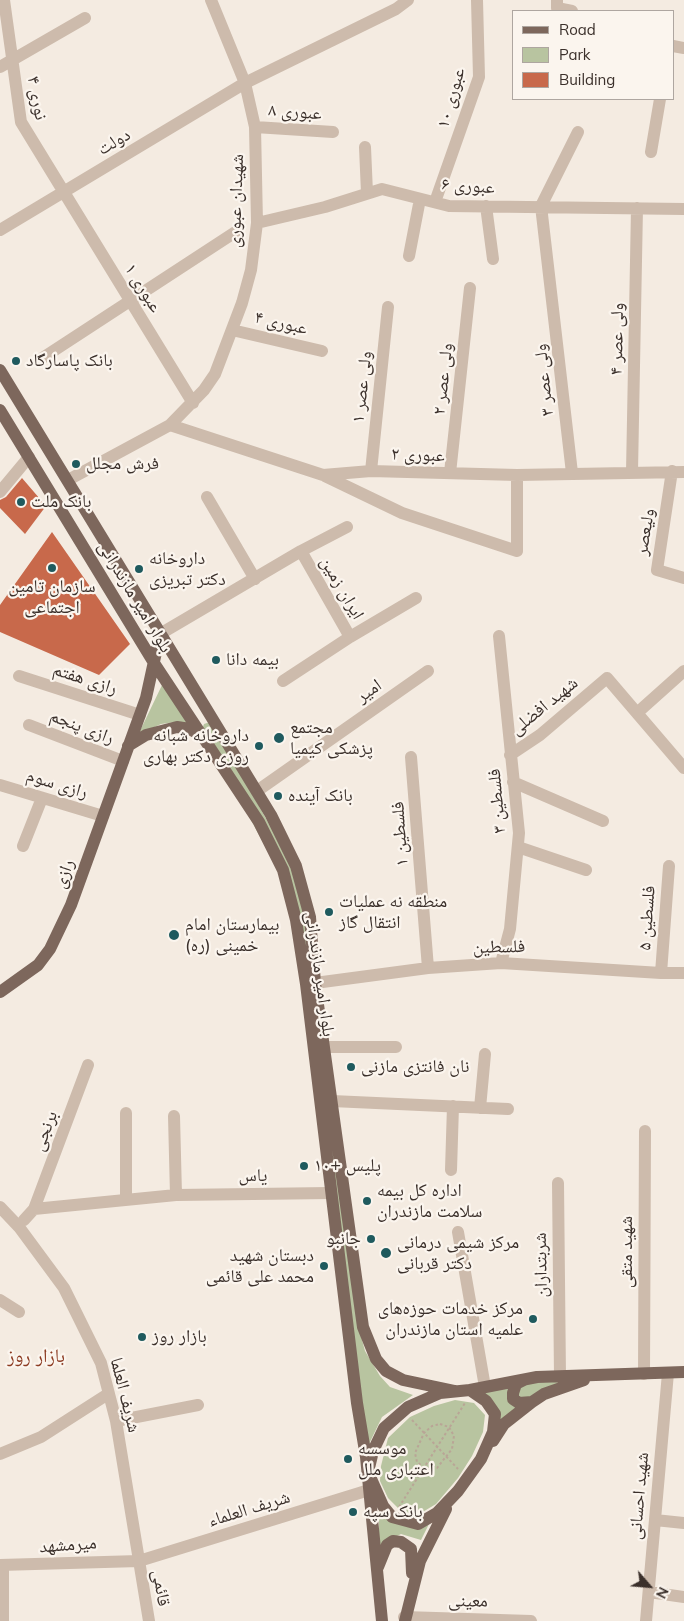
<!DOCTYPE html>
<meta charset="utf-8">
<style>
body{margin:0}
#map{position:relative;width:684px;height:1621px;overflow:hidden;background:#f4ebe1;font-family:Mulish,sans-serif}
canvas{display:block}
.legend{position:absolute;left:512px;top:10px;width:162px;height:90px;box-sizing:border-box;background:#fbf5ee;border:1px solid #aea6a0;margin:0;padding:6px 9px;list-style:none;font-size:15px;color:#3b302b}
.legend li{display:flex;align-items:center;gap:10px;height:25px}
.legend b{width:25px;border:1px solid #aea6a0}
.north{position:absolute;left:624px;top:1561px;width:50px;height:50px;-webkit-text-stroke:4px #fbf5ee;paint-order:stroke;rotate:117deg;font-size:14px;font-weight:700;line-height:20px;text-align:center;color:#3b302b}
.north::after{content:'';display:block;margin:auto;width:18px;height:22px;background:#3b302b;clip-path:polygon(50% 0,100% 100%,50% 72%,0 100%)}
</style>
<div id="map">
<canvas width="684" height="1621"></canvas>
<ul class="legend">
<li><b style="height:6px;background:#7d675c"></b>Road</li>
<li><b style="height:14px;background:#b8c4a0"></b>Park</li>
<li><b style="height:14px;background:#c8694b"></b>Building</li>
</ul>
<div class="north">N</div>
</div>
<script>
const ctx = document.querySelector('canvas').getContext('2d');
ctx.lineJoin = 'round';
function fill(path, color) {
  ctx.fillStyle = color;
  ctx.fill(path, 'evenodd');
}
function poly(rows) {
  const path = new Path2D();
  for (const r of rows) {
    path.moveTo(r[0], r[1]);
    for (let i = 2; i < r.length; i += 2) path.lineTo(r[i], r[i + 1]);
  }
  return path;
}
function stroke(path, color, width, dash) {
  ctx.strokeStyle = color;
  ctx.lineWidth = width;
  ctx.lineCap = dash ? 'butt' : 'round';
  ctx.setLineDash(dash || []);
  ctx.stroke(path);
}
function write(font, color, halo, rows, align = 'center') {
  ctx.font = font + ' Mulish,"Noto Naskh Arabic",sans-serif';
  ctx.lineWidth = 4.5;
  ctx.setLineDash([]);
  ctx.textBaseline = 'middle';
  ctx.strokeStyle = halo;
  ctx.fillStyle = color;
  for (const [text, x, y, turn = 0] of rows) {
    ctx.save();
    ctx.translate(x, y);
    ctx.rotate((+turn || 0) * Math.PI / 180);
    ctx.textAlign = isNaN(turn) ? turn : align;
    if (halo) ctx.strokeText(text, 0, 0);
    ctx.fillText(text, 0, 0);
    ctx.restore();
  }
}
const green = poly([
 [163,683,190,724,175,722,161,724,138,735],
 [210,722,214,727,294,868,307,924,358,1325,365,1351,380,1376,390,1387,413,1395,382,1417,368,1446,295,902,202,729,204,724],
 [572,1380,529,1399,518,1397,519,1388,529,1383],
 [512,1386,519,1408,497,1427,482,1392],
 [455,1400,474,1403,485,1415,483,1432,472,1456,458,1478,436,1504,416,1516,402,1512,388,1498,380,1481,381,1466,388,1438,410,1417,434,1406],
 [379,1510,429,1524,421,1540,401,1534,389,1540,379,1551]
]);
const building = poly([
 [22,478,46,506,25,534,0,508,0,500,6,497],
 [52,532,130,644,99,675,0,632,0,605]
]);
const path = poly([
 [412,1420,458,1469],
 [440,1424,449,1427,454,1436,452,1449,437,1468,426,1469,417,1462,415,1453,424,1433,432,1426,440,1424],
 [399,1507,465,1403]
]);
const minor = poly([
 [4,0,21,122,193,403],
 [557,0,557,8,572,11],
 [673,46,684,48],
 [0,67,85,18],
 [255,127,333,132],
 [365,147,367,193],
 [651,152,660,99],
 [435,202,479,77,477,0],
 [486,206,493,259],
 [257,223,325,207,382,189,449,206,684,209],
 [0,230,245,83,211,0],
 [409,256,420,199],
 [232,330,322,351],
 [41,359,237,231],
 [170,425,323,475,371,471,517,475,684,472],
 [371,471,388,307],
 [672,471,657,570,684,578],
 [632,472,637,208],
 [450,473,470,288],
 [572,473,541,206,578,132],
 [325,476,402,513,517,551,517,475],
 [68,480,170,425,204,390,215,374,242,303,251,270,257,223,255,127,245,83,396,9,408,0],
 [0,492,29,457],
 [207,497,255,579],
 [301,551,350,637],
 [160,634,301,551,347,527],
 [499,636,519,833,510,929,501,963],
 [19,676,140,715],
 [283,681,350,637,416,598],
 [637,713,684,671],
 [29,725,123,761],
 [510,755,540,735,607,678,684,768],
 [411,757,428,968],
 [513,782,603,821],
 [0,785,103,816],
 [257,791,428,671],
 [23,846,42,798],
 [518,847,586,870],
 [661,973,669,866],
 [315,983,428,968,501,963,661,973,684,973],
 [324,1047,396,1047],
 [332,1101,508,1109],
 [480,1108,485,1054],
 [126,1113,126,1200],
 [174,1116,176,1195],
 [451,1170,453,1106],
 [558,1183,560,1377],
 [0,1207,19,1227,64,1288,101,1363,116,1421,149,1621],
 [34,1209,88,1065],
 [24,1220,34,1209,176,1195,330,1193],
 [458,1232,485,1387],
 [0,1300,19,1312],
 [644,1374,645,1131],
 [116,1421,198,1405],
 [0,1454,41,1437,108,1394],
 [655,1520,684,1523],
 [0,1565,139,1561,369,1490],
 [649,1592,684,1597],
 [404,1617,531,1621],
 [3,1621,3,1565],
 [646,1621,668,1373]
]);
const major = poly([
 [0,370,271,815,296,866,310,917,315,983,363,1327,376,1359,386,1371,403,1380,455,1391],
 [0,410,154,663,259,822,283,870,296,920,306,984,357,1403,366,1457,382,1621],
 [128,746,146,735,177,727,190,729,202,736],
 [0,992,38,965,50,949,71,905,146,698,160,634],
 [524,1380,516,1384,513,1393,513,1399,519,1403,532,1402],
 [470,1390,486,1401,495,1414,493,1432,481,1459,458,1491,437,1513,418,1524,392,1517,383,1506,368,1472,373,1451,384,1428,408,1407,440,1393,470,1390],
 [470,1390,537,1377,684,1372],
 [493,1441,504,1424,532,1402,544,1394,584,1380],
 [378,1567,387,1545,393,1541,401,1542,411,1549,412,1573],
 [405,1621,420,1561,446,1509]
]);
const markers = [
 [16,361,5,"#1f5a5e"],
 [76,464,5,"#1f5a5e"],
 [21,502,5,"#1f5a5e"],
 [52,568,5,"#1f5a5e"],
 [139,569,5,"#1f5a5e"],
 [216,660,5,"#1f5a5e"],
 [279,738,6,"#1f5a5e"],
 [259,746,5,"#1f5a5e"],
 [278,796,5,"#1f5a5e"],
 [329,912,5,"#1f5a5e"],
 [174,935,6,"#1f5a5e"],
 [351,1067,5,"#1f5a5e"],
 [304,1166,5,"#1f5a5e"],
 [367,1201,5,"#1f5a5e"],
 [371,1239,5,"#1f5a5e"],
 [386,1253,6,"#1f5a5e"],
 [324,1266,5,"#1f5a5e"],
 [533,1319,5,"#1f5a5e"],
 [142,1337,5,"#1f5a5e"],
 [348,1459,5,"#1f5a5e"],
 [353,1512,5,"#1f5a5e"]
];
const streetNames = [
 ["نوری ۴",37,98,79],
 ["عبوری ۱۰",451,98,-74],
 ["عبوری ۸",295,112,4],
 ["دولت",114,142,-31],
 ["عبوری ۶",468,186,4],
 ["شهیدان عبوری",236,201,-88],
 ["عبوری ۱",143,288,58],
 ["عبوری ۴",281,323,13],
 ["ولی عصر ۴",617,339,-89],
 ["ولی عصر ۲",443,379,-84],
 ["ولی عصر ۳",544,380,-96],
 ["ولی عصر ۱",362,387,-84],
 ["عبوری ۲",418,455,2],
 ["ولیعصر",645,532,-81],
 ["ایران زمین",342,588,60],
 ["بلوار امیر مازندرانی",135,597,59],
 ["رازی هفتم",85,679,18],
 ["امیر",369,691,-35],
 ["شهید افضلی",544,706,-39],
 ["رازی پنجم",82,727,21],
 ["رازی سوم",57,784,17],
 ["فلسطین ۳",497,801,-95],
 ["فلسطین ۱",400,834,-94],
 ["رازی",64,874,-70],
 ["فلسطین ۵",647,918,-86],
 ["فلسطین",499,947,-1],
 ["بلوار امیر مازندرانی",320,974,82],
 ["برنجی",45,1131,-69],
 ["یاس",253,1176],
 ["شهید متقی",627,1252,-90],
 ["شربتداران",541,1265,-91],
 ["شریف العلما",125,1395,76],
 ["شهید احسانی",639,1496,-85],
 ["شریف العلماء",249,1509,-17],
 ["میرمشهد",68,1545,-4],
 ["قائمی",161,1588,81],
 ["معینی",468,1601,1]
];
const poiNames = [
 ["بانک پاسارگاد",26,361],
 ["فرش مجلل",86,464],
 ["بانک ملت",31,502],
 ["داروخانه",149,559],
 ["دکتر تبریزی",149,580],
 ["سازمان تامین",52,587,"center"],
 ["اجتماعی",52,608,"center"],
 ["بیمه دانا",226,660],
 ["مجتمع",290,728],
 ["پزشکی کیمیا",290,749],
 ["داروخانه شبانه",249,736,"right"],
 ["روزی دکتر بهاری",249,757,"right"],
 ["بانک آینده",288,796],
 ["منطقه نه عملیات",339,902],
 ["انتقال گاز",339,923],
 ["بیمارستان امام",185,925],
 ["خمینی (ره)",185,946],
 ["نان فانتزی مازنی",361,1067],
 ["پلیس +١٠",314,1166],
 ["اداره کل بیمه",377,1191],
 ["سلامت مازندران",377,1212],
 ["جانبو",361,1239,"right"],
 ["مرکز شیمی درمانی",397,1243],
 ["دکتر قربانی",397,1264],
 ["دبستان شهید",314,1256,"right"],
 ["محمد علی قائمی",314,1277,"right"],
 ["مرکز خدمات حوزه‌های",523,1309,"right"],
 ["علمیه استان مازندران",523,1330,"right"],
 ["بازار روز",152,1337],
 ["موسسه",358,1449],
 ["اعتباری ملل",358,1470],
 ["بانک سپه",363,1512]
];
const neighbourhoodNames = [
 ["بازار روز",36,1356]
];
fill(green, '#b8c4a0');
fill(building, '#c8694b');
stroke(path, '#b9a596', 2, [2.5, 2.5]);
stroke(minor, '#cdbbac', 12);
stroke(major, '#7d675c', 12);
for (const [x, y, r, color] of markers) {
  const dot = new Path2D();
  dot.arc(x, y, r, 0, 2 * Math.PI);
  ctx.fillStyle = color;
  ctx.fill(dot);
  stroke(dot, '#fbf5ee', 2);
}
write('18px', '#3b302b', '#fbf5ee', streetNames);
write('18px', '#3b302b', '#fbf5ee', poiNames, 'left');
write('19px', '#8c3b22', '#fbf5ee', neighbourhoodNames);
</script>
